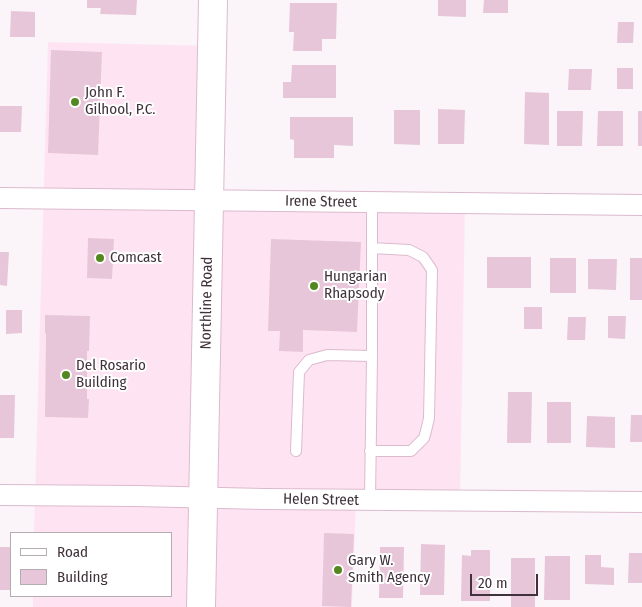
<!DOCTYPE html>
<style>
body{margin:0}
#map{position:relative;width:642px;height:607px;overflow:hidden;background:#fbf4f8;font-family:"Fira Sans Condensed",sans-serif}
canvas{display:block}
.legend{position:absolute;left:10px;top:532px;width:162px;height:65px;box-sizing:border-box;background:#fff;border:1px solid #b3adb0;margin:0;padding:6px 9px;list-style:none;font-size:15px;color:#40323a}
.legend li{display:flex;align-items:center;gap:10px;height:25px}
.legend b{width:25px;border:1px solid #b3adb0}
.scale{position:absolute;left:470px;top:574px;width:68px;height:22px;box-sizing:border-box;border:2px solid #40323a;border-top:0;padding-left:6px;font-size:15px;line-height:18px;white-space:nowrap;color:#40323a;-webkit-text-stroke:4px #fff;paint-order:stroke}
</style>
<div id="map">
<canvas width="642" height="607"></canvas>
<ul class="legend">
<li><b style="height:6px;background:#fff"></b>Road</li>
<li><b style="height:14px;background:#e8c6d9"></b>Building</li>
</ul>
<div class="scale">20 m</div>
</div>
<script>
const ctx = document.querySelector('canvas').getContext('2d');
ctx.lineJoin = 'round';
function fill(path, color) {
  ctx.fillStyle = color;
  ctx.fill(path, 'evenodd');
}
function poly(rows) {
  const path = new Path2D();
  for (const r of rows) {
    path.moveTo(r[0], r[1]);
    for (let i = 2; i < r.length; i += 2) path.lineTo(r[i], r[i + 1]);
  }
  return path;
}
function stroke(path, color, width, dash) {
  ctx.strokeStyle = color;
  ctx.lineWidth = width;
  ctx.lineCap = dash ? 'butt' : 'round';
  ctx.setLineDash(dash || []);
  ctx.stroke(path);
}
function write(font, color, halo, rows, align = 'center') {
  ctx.font = font + ' "Fira Sans Condensed",sans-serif';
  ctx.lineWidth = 4;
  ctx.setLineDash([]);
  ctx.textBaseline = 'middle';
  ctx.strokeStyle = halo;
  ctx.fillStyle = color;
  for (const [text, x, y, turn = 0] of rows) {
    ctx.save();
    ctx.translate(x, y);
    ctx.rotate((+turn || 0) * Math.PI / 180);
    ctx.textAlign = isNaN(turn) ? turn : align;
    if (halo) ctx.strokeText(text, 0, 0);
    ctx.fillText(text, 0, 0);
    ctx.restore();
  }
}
const built = poly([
 [48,42,212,46,209,201,465,204,460,501,356,500,352,607,33,607,33,596,171,596,171,533,34,533]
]);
const building = poly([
 [87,0,137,0,136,15,100,14,101,8,87,8],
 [438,0,466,0,466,17,438,16],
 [484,0,508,0,508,13,483,13],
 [290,3,337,3,336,39,322,39,322,51,293,51,294,32,289,32],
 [11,11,35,12,35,37,10,37],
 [618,22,634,22,633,43,617,43],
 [51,50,102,52,98,155,48,153],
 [292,65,336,65,336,98,283,98,283,82,291,82],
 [617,68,633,68,633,89,617,89],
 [569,69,592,69,591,90,568,90],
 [525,92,549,93,549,145,524,144],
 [0,106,22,106,21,132,0,132],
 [438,109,465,110,464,144,438,144],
 [394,110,420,110,420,145,394,144],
 [557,111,583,111,582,146,557,146],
 [598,111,623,111,623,146,597,146],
 [638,111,642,111,642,146,638,146],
 [290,117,353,117,353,146,334,145,334,158,294,158,294,140,290,139],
 [88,238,114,239,112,279,87,278],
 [271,239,361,242,357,332,303,330,303,352,279,351,280,331,268,331],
 [0,252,9,252,7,286,0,285],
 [487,257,531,257,531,288,487,288],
 [550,258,576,258,576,293,550,293],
 [630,258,642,258,642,300,630,300],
 [588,259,617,259,616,290,588,289],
 [524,307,542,307,542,329,524,329],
 [6,310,22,310,22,333,6,334],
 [45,315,90,316,89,351,87,351,87,399,89,399,88,418,45,417,46,334,45,333],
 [608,316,626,316,625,339,608,338],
 [568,317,586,317,585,340,567,340],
 [508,392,532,392,531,443,507,443],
 [0,395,15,395,14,438,0,438],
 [547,402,571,402,571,443,547,443],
 [631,415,642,415,642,442,630,442],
 [587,416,615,417,615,448,586,447],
 [324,533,354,534,351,607,322,606],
 [421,544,445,545,444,595,420,595],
 [0,547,11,547,10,590,0,590],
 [380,547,404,547,403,598,379,598],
 [471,550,490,550,490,601,461,601,462,555,471,556],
 [629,553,642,553,642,583,628,583],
 [585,555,601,555,601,567,614,568,614,585,585,584],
 [545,556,570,556,570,600,544,600],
 [511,558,535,558,535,607,511,607]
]);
const service = poly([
 [296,451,299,372,309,360,327,355,372,356],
 [370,451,411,451,424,438,426,431,429,418,432,270,423,257,409,250,372,248],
 [370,500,372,356,372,203]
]);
const minor = poly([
 [0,198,642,205],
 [0,495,136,496,264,499,642,502]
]);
const secondary = poly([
 [201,607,213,0]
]);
const markers = [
 [75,102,5,"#538821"],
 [100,258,5,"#538821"],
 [314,286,5,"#538821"],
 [66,375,5,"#538821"],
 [338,570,5,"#538821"]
];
const poiNames = [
 ["John F.",85,93],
 ["Gilhool, P.C.",85,110],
 ["Comcast",110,258],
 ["Hungarian",324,277],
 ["Rhapsody",324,294],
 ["Del Rosario",76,366],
 ["Building",76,383],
 ["Gary W.",348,561],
 ["Smith Agency",348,578]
];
const streetNames = [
 ["Irene Street",321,202,1],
 ["Northline Road",207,303,-89],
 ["Helen Street",321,500,1]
];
fill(built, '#fee4f3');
fill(building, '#e8c6d9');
stroke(service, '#dcbacd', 12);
stroke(minor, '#dcbacd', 22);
stroke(secondary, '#dcbacd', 30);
stroke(service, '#fff', 10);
stroke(minor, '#fff', 20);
stroke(secondary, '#fff', 28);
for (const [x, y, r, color] of markers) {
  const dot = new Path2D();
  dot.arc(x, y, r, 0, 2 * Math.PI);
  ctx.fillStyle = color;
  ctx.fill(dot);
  stroke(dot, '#fff', 2);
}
write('15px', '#40323a', '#fff', poiNames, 'left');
write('15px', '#40323a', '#fff', streetNames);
</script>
